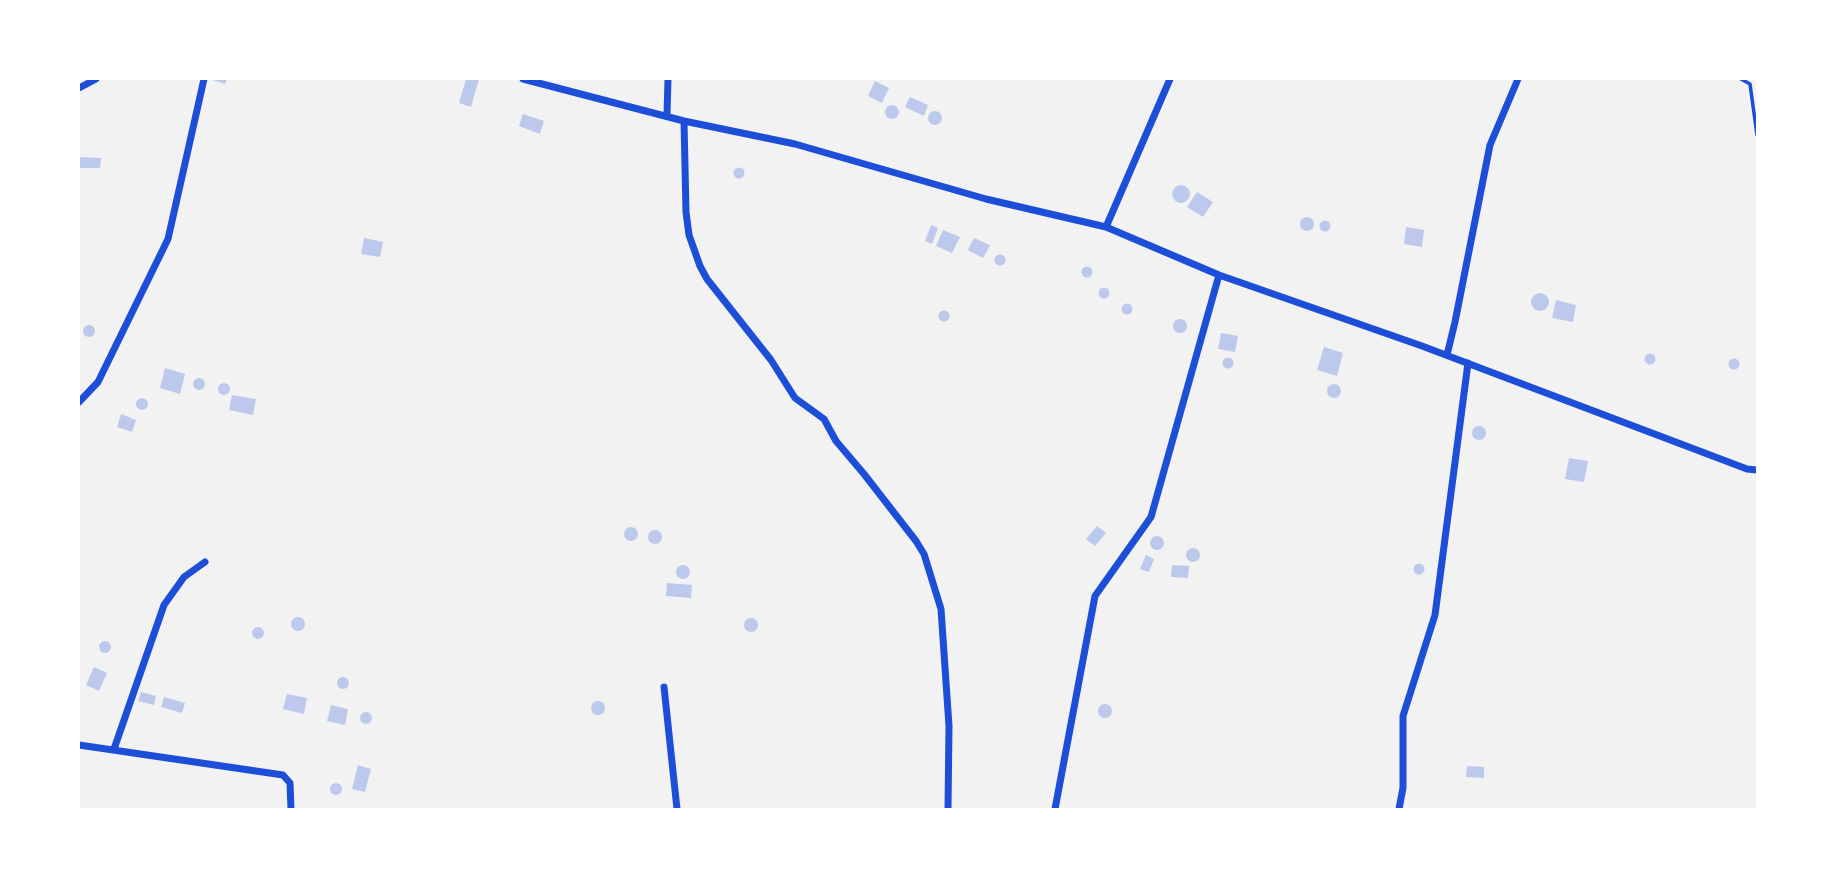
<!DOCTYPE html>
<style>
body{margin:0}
#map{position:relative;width:1836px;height:888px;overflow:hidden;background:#f2f2f2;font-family:Barlow,sans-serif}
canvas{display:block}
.frame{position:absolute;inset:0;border:80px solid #fff;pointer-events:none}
</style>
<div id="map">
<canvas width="1836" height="888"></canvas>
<div class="frame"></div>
</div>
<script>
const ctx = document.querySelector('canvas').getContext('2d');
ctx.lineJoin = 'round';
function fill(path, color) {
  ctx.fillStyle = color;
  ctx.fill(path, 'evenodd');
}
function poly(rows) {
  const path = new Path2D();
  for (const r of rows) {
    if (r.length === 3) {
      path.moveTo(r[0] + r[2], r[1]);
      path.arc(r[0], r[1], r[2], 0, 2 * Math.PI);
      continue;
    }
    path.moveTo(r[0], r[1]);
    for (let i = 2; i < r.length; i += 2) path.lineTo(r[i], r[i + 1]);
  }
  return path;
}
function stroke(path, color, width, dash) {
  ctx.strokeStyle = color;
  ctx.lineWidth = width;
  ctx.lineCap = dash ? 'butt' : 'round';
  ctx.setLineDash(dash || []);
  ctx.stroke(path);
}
const building = poly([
 [210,79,227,79,225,84],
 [466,79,479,79,471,107,459,103],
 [875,81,889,88,882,103,868,96],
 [910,97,928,105,924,116,905,107],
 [892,112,7],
 [935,118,7],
 [523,114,544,121,540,134,519,126],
 [79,157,101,158,100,168,79,168],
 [739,173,5.5],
 [1181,194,9],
 [1197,192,1213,202,1203,217,1187,207],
 [1307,224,7],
 [1325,226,5.5],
 [931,225,938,228,932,244,925,241],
 [1406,227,1424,230,1422,247,1404,244],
 [943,230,960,237,952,253,936,246],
 [364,238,383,242,380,257,361,254],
 [974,238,990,245,983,258,968,250],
 [1000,260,5.5],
 [1087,272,5.5],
 [1104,293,5.5],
 [1540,302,9],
 [1556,300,1576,305,1573,322,1552,318],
 [1127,309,5.5],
 [944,316,5.5],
 [1180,326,7],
 [89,331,6],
 [1221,333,1238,336,1235,352,1218,349],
 [1324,347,1343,353,1337,376,1317,370],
 [1650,359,5.5],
 [1228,363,5.5],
 [1734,364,5.5],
 [165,368,185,374,180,394,160,388],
 [199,384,6],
 [224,389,6],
 [1334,391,7],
 [232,395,256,399,253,415,229,410],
 [142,404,6],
 [121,414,136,420,132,432,117,427],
 [1479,433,7],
 [1569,458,1588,461,1584,482,1565,479],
 [1097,526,1106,533,1095,546,1086,539],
 [631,534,7],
 [655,537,7],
 [1157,543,7],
 [1193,555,7],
 [1146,555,1154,559,1149,572,1140,569],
 [1419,569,5.5],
 [1172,565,1189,566,1188,578,1171,577],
 [683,572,7],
 [667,583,692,585,691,598,666,596],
 [298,624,7],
 [751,625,7],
 [258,633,6],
 [105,647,6],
 [94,667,107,673,99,691,86,685],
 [343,683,6],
 [141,692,156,696,154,705,138,701],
 [287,694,307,698,304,714,283,709],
 [164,697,185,703,182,713,161,707],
 [598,708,7],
 [1105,711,7],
 [331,705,348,709,345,725,327,721],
 [366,718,6],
 [358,765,371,769,365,792,352,789],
 [1467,766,1484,767,1484,778,1466,777],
 [336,789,6]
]);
const service = poly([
 [1741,79,1750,84,1757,135]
]);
const minor = poly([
 [523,79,684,121,795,144,986,199,1106,227,1219,275,1422,346,1747,469,1757,470],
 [79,88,96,79],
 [667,115,668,79],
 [684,121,686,212,689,235,700,266,707,279,771,360,795,398,824,419,836,441,864,474,916,541,924,554,941,609,949,726,948,809],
 [1106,227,1170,79],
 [1447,355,1455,322,1490,145,1518,79],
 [79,402,98,382,168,239,204,79],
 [664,687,677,809],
 [79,745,283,775,290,783,291,809],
 [114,749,164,605,184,577,205,562],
 [1055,809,1095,596,1151,517,1219,275],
 [1399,809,1403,788,1403,716,1435,615,1468,363]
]);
fill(building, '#bdc9ec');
stroke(service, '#1d4ed8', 3.5);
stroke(minor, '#1d4ed8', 7);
</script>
